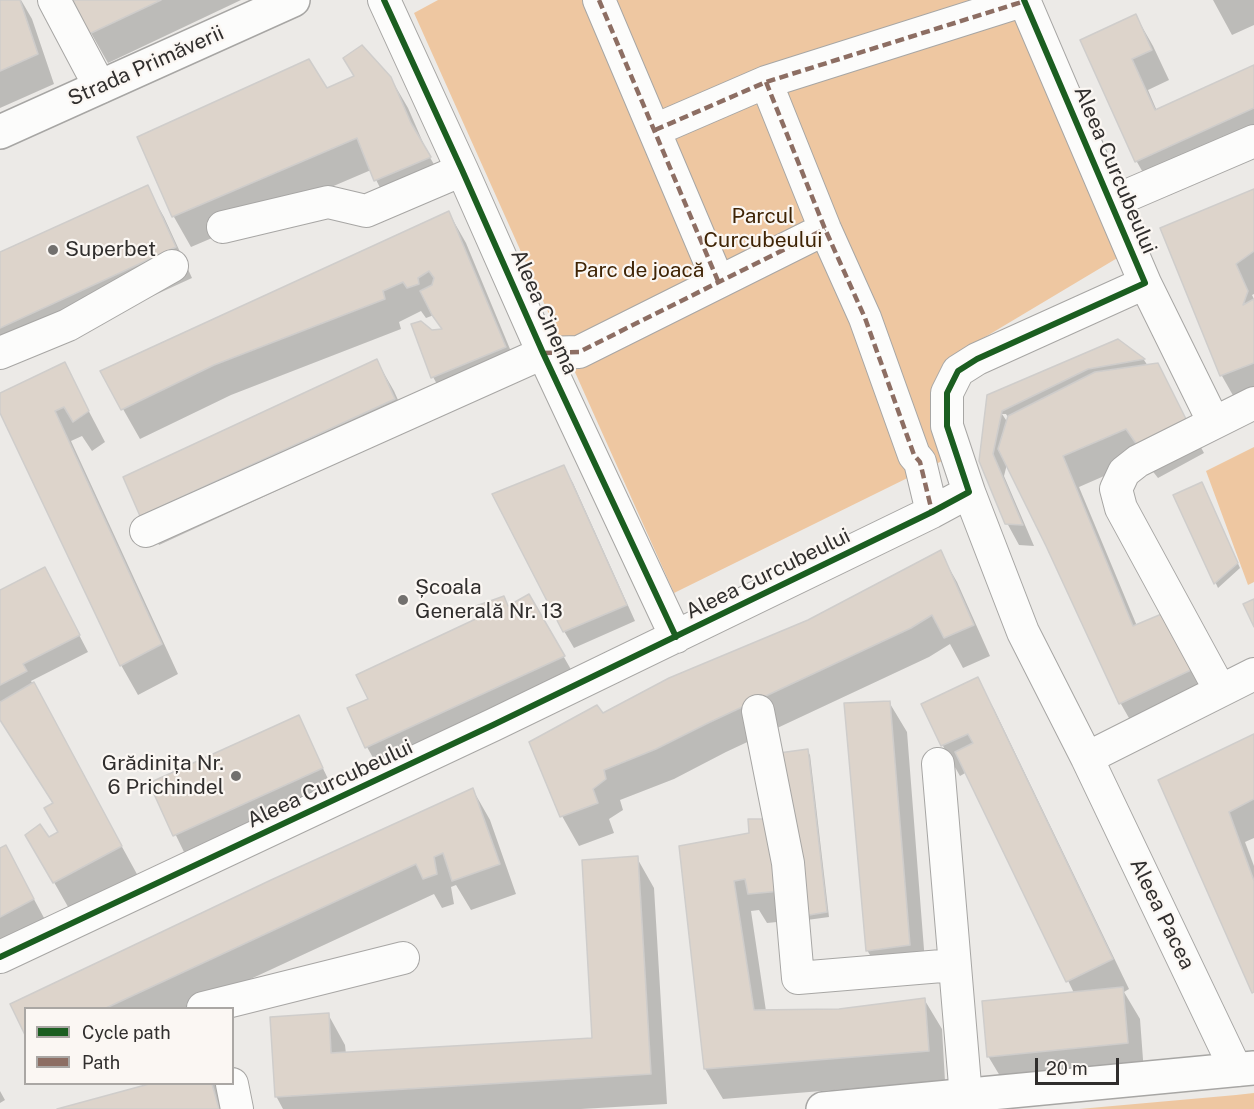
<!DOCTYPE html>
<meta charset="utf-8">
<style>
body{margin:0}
#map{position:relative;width:1254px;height:1109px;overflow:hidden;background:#eceae7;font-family:"Public Sans",sans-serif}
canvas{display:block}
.legend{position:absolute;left:24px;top:1007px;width:210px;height:78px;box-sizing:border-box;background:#fbf7f3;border:2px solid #aaa7a4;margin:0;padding:8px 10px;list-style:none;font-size:18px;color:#302e2d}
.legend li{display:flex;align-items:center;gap:12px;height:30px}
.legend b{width:30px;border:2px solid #aaa7a4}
.scale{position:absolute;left:1035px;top:1058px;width:84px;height:27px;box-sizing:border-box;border:3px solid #302e2d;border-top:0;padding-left:8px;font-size:18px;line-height:21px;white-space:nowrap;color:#302e2d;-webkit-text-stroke:4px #fbf7f3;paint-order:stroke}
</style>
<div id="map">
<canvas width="1254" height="1109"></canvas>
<ul class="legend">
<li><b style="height:8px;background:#1b5e20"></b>Cycle path</li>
<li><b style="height:8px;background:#8d6e63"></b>Path</li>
</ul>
<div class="scale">20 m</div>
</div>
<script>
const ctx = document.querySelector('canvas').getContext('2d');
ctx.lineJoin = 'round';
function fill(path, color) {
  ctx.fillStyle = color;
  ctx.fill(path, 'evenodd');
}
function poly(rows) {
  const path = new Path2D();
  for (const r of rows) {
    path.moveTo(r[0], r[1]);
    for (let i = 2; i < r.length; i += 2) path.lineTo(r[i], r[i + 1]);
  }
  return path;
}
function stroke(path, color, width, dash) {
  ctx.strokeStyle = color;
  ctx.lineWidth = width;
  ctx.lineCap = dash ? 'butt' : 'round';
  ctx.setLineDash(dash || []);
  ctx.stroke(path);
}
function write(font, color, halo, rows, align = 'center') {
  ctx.font = font + ' "Public Sans",sans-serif';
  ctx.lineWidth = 4.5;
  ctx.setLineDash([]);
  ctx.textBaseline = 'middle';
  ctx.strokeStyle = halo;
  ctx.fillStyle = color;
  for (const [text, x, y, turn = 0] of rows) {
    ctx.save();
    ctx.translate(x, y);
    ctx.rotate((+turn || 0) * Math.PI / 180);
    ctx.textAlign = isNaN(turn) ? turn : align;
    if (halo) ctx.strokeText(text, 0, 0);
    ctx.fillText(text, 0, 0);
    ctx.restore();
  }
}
const green = poly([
 [438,0,1012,0,1124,254,955,355,942,461,674,593,414,13],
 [1254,447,1254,582,1248,585,1206,471],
 [1254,1093,1254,1109,1079,1109,1236,1095]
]);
const shadow = poly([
 [0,0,21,0,32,19,54,84,0,108],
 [75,0,241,0,108,63,91,33],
 [1213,0,1254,0,1254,25,1232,35],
 [1136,16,1153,46,1169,80,1148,90,1157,111,1254,67,1254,146,1154,192,1137,162,1082,41],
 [390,77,408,108,428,154,447,187,392,211,371,170,191,247,174,217,139,138,327,90],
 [147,187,164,217,192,278,0,366,0,254],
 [1254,190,1254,294,1252,295,1254,299,1254,400,1239,406,1222,376,1162,229],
 [449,213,466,243,522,378,450,407,433,377,443,331,434,315,426,318,421,311,399,322,401,329,231,395,140,439,102,372],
 [1117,341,1144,360,1148,366,1157,365,1204,453,1158,478,1143,459,1079,487,1137,626,1164,615,1209,700,1138,734,1121,704,1048,545,1007,464,1004,476,1034,546,1019,545,1007,523,980,461,989,396],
 [1002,414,1006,414,1012,424,1010,426],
 [377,361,394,391,411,429,159,545,142,515],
 [64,364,105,442,92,451,82,436,71,441,178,674,138,695,121,665,0,409,0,395],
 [563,466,573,483,635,621,574,648,564,631],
 [1204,488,1240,568,1218,588,1175,495],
 [940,552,957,582,990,656,963,668,950,644,929,657,726,752,674,779,620,800,623,810,609,819,614,833,579,846,562,816,603,715,809,621],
 [53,585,88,652,31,681,138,876,71,912,27,835,49,839,60,833,54,805,0,718,0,592],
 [529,596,573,673,376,763,367,747,370,700,482,618,508,607],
 [977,679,994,709,1129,989,1124,992,1140,1019,1144,1073,1006,1086,988,1056,1074,993,967,772,960,776,943,746,923,705],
 [889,702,907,732,926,975,885,980,867,950],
 [298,717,331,785,184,852,151,784],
 [1254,735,1254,838,1245,842,1254,866,1254,993,1160,781],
 [807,750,810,755,829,917,807,920],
 [473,790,490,820,516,894,471,910,456,885,451,887,454,904,442,908,434,894,188,1008,26,1008,12,1005],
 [751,835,797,920,767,923,759,910,751,911,766,1011,839,1010,924,999,942,1029,945,1081,723,1099,705,1069,681,847],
 [0,850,22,877,50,929,0,956],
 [637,858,654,888,667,1104,581,1109,283,1109,276,1096,328,1014,345,1045,346,1054,594,1039],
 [155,1084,215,1084,224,1099,227,1109,63,1109],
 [0,1091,5,1100,0,1103]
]);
const building = poly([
 [0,0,20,0,38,54,0,71,0,0],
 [73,0,161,0,89,34,73,0],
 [1136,14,1152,50,1132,59,1155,110,1254,65,1254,108,1135,162,1080,40,1136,14],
 [362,45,391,77,411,123,431,157,374,181,357,138,172,217,137,137,309,59,327,88,354,76,343,58,362,45],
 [148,185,176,247,0,328,0,252,148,185],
 [1254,189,1254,251,1236,264,1248,291,1243,305,1254,299,1254,363,1220,376,1160,228,1254,189],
 [449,211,506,347,431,378,411,324,421,321,432,330,442,329,432,315,420,291,432,285,434,278,429,271,418,278,419,284,407,288,403,282,383,291,385,299,214,365,121,410,100,371,449,211],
 [1118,339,1145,359,1088,369,1002,411,993,454,1023,525,1005,524,979,461,987,395,1118,339],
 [377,359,395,399,140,516,123,477,377,359],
 [65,362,89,411,73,422,64,407,55,411,162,644,120,666,0,413,0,393,65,362],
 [1158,363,1188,423,1140,449,1126,429,1063,456,1133,626,1164,613,1193,669,1119,704,1046,546,998,449,1008,416,1095,372,1158,363],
 [564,465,627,605,563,632,492,494,564,465],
 [1202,482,1238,563,1214,584,1173,495,1202,482],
 [941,550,974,625,944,638,932,615,911,628,708,723,656,749,604,770,606,779,593,789,598,803,560,817,529,742,597,705,603,713,669,678,808,620,941,550],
 [45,567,80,635,23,664,27,671,0,685,0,590,45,567],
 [529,594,565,656,365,748,347,708,368,699,356,675,480,617,476,606,504,596,508,606,529,594],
 [1254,599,1254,627,1243,604,1254,599],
 [978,677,1113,959,1066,982,955,752,973,743,968,734,941,746,921,704,978,677],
 [34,682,122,846,53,883,25,835,40,824,49,837,58,832,44,808,53,803,0,720,0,702,34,682],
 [890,701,910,945,866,951,844,703,890,701],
 [299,715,323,768,173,836,149,783,299,715],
 [1254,734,1254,799,1229,812,1254,881,1254,992,1252,993,1158,780,1254,734],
 [808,749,827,912,803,916,779,753,808,749],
 [473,788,500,864,452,881,443,853,434,857,437,874,423,879,416,864,106,1008,26,1008,26,1037,10,1004,271,880,473,788],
 [748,819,770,819,781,891,748,894,745,879,734,881,754,1010,839,1009,925,998,929,1051,704,1069,679,846,749,833,748,819],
 [6,845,34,899,0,917,0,848,6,845],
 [638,856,651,1074,275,1097,270,1017,329,1013,331,1053,592,1038,582,860,638,856],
 [1123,987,1128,1043,987,1057,982,1001,1123,987],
 [149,1084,212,1084,219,1109,57,1109,149,1084]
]);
const street = poly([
 [54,0,100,87],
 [384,0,462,170,543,353,676,637],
 [599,0,718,281],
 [766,82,825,229,865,318,914,455,920,462,932,512],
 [655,130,766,82,1025,0],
 [1112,202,1254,141],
 [223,227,328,202,366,211,462,170],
 [1145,283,1214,423],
 [0,353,68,325,172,266],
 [969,492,1023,632,1087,758],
 [146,531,543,353,579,352,825,229],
 [1220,690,1121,508,1116,489,1124,472,1138,461,1254,403],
 [758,711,788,863,798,978,954,965],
 [938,764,966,1097],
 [0,957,493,725,932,512,969,492,947,426,947,393,958,371,977,359,1145,283,1024,0],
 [203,1008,403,958],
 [1236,1070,1087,758,1254,674],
 [232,1084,237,1109]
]);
const secondary = poly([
 [0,132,293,0],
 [823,1109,1254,1068]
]);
const quiet = poly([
 [599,0,718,281],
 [766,82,825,229,865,318,914,455,920,462,932,512],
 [655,130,766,82,1025,1],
 [543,353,579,352,825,229]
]);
const cycleway = poly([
 [384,0,462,170,543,353,676,637],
 [0,957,493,725,932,512,969,492,947,426,947,393,958,371,977,359,1145,283,1024,0]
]);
const markers = [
 [53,250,6,"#72706e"],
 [403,600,6,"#72706e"],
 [236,776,6,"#72706e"]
];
const streetNames = [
 ["Strada Primăverii",146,66,-24],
 ["Aleea Curcubeului",1115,170,67],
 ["Aleea Cinema",544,312,66],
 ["Aleea Curcubeului",768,574,-26],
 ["Aleea Curcubeului",330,784,-25],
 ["Aleea Pacea",1162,914,64]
];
const parkNames = [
 ["Parcul",763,217],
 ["Curcubeului",763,241],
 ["Parc de joacă",639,271]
];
const poiNames = [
 ["Superbet",65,250],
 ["Școala",415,588],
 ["Generală Nr. 13",415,612],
 ["Grădinița Nr.",224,764,"right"],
 ["6 Prichindel",224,788,"right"]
];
fill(green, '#eec7a1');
fill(shadow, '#0003');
fill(building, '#ddd4cb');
stroke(building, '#cfcdcb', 1.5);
stroke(street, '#a7a6a4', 34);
stroke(secondary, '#a7a6a4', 36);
stroke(street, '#fcfcfb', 32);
stroke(secondary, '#fcfcfb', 33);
stroke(quiet, '#8d6e63', 4.5, [9, 4.5]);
stroke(cycleway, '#1b5e20', 6);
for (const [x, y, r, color] of markers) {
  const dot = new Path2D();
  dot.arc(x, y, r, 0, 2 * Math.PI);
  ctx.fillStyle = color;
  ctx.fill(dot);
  stroke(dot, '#fbf7f3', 2);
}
write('21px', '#302e2d', '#fbf7f3', streetNames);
write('21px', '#3f2405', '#fbf7f3', parkNames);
write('21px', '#302e2d', '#fbf7f3', poiNames, 'left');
</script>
